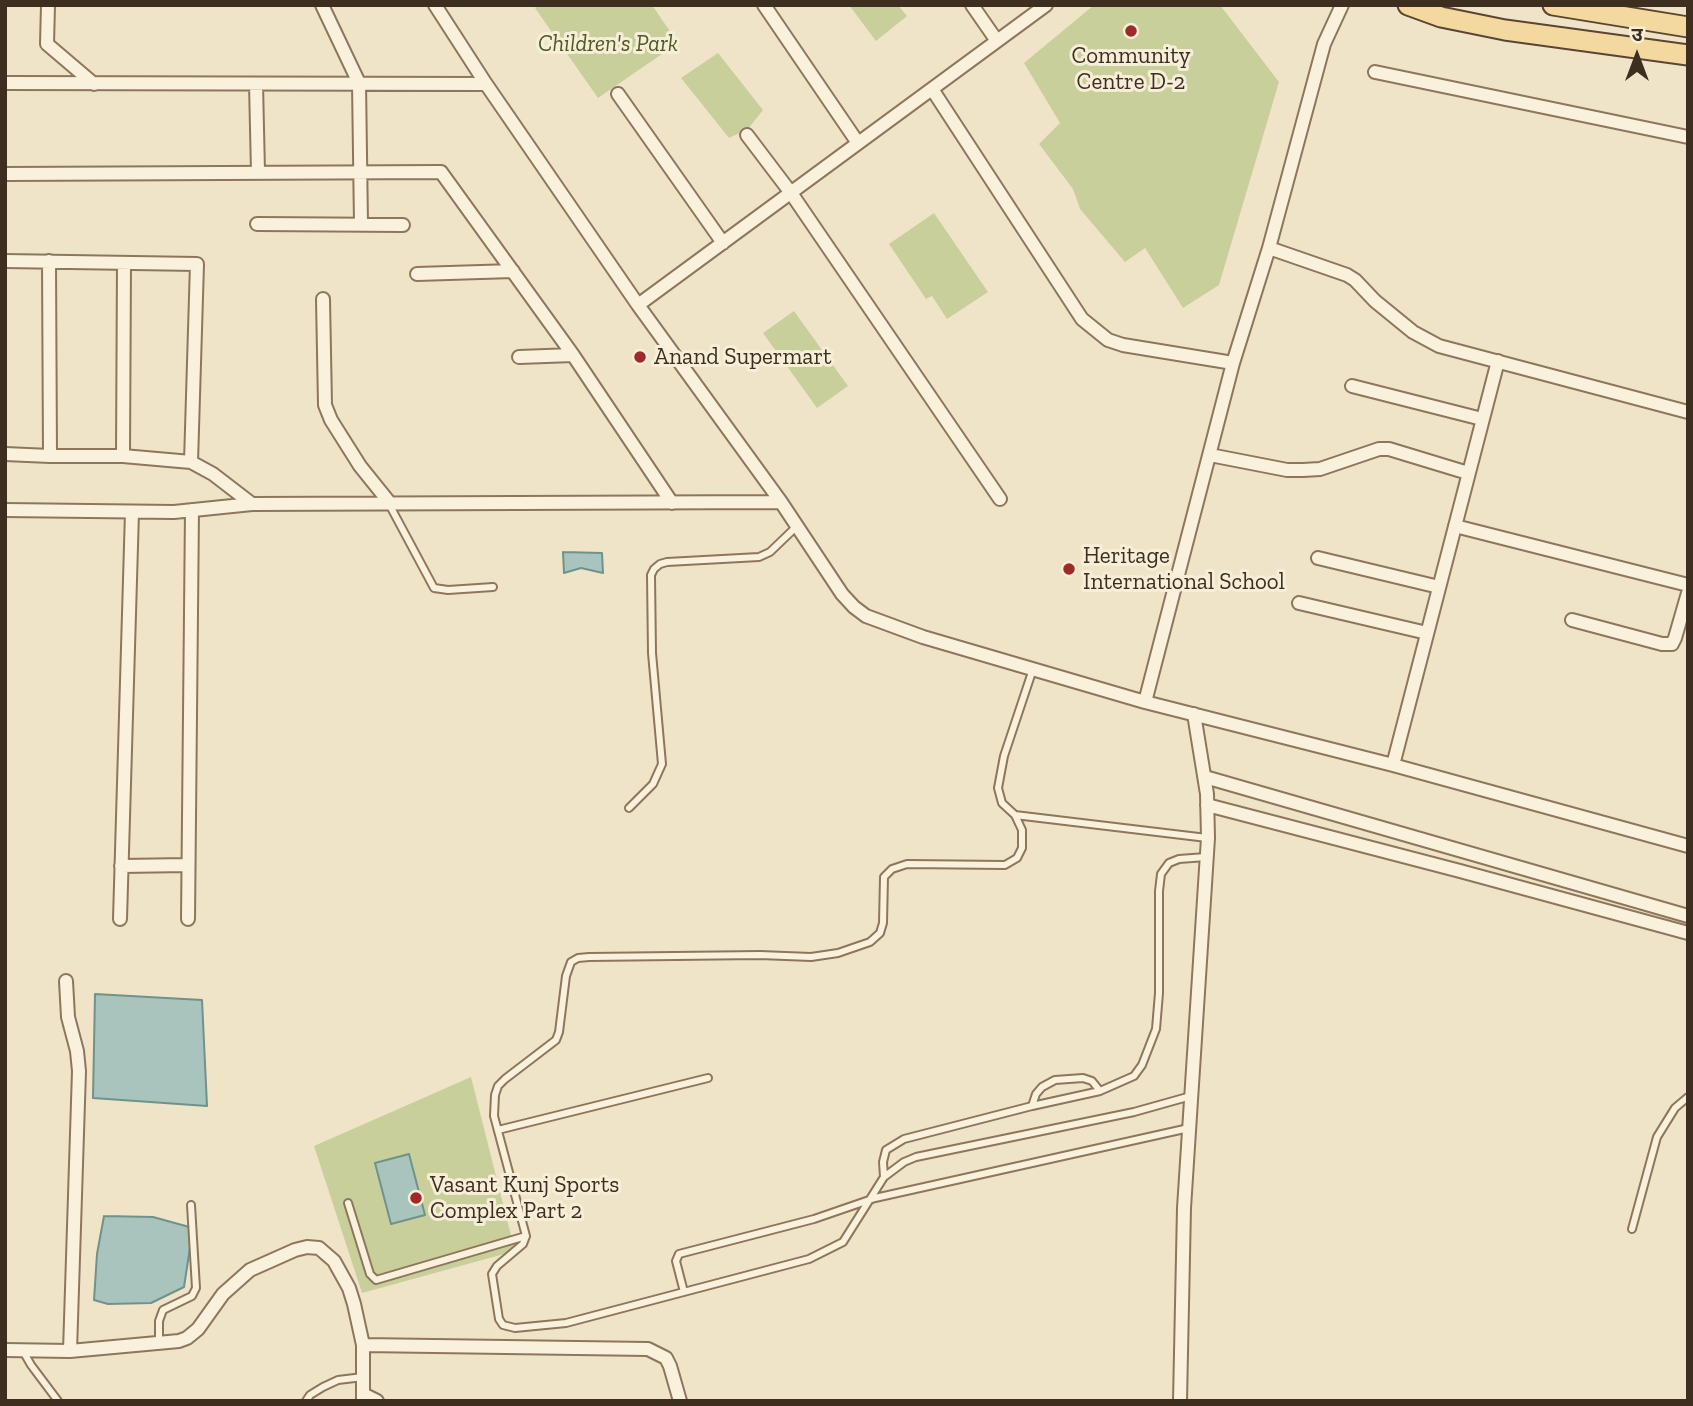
<!DOCTYPE html>
<meta charset="utf-8">
<style>
body{margin:0}
#map{position:relative;width:1693px;height:1406px;overflow:hidden;background:#f0e4c8;font-family:"Zilla Slab","Noto Sans Devanagari",serif}
canvas{display:block}
.frame{position:absolute;inset:0;border:7px solid #3d2e20;pointer-events:none}
.north{position:absolute;left:1602px;top:21px;width:70px;height:70px;-webkit-text-stroke:5px #f7eed8;paint-order:stroke;rotate:0deg;font-size:19px;font-weight:700;line-height:28px;text-align:center;color:#3d2e20}
.north::after{content:'';display:block;margin:auto;width:24px;height:32px;background:#3d2e20;clip-path:polygon(50% 0,100% 100%,50% 72%,0 100%)}
</style>
<div id="map">
<canvas width="1693" height="1406"></canvas>
<div class="frame"></div>
<div class="north">उ</div>
</div>
<script>
const ctx = document.querySelector('canvas').getContext('2d');
ctx.lineJoin = 'round';
function fill(path, color) {
  ctx.fillStyle = color;
  ctx.fill(path, 'evenodd');
}
function poly(rows) {
  const path = new Path2D();
  for (const r of rows) {
    path.moveTo(r[0], r[1]);
    for (let i = 2; i < r.length; i += 2) path.lineTo(r[i], r[i + 1]);
  }
  return path;
}
function stroke(path, color, width, dash) {
  ctx.strokeStyle = color;
  ctx.lineWidth = width;
  ctx.lineCap = dash ? 'butt' : 'round';
  ctx.setLineDash(dash || []);
  ctx.stroke(path);
}
function write(font, color, halo, rows, align = 'center') {
  ctx.font = font + ' "Zilla Slab",serif';
  ctx.lineWidth = 6;
  ctx.setLineDash([]);
  ctx.textBaseline = 'middle';
  ctx.strokeStyle = halo;
  ctx.fillStyle = color;
  for (const [text, x, y, turn = 0] of rows) {
    ctx.save();
    ctx.translate(x, y);
    ctx.rotate((+turn || 0) * Math.PI / 180);
    ctx.textAlign = isNaN(turn) ? turn : align;
    if (halo) ctx.strokeText(text, 0, 0);
    ctx.fillText(text, 0, 0);
    ctx.restore();
  }
}
const green = poly([
 [538,5,652,5,678,43,598,98,535,8],
 [849,5,898,5,907,16,876,41],
 [1094,5,1220,5,1279,82,1219,285,1183,308,1145,248,1125,262,1080,209,1073,189,1039,144,1060,123,1024,63],
 [718,53,763,110,748,129,729,138,681,78],
 [934,213,988,292,947,319,932,296,926,299,889,244],
 [794,311,848,386,817,408,763,333],
 [471,1077,515,1251,362,1293,314,1146]
]);
const water = poly([
 [563,552,602,553,603,573,581,568,564,573,563,552],
 [95,994,202,1000,207,1106,93,1098,95,994],
 [409,1154,425,1215,391,1224,375,1163,409,1154],
 [104,1216,153,1217,193,1228,184,1287,151,1303,108,1304,94,1300,97,1254,104,1216]
]);
const service = poly([
 [389,504,434,588,448,590,493,587],
 [1033,669,1004,756,998,788,1002,803,1015,815,1022,830,1022,848,1017,858,1005,865,907,864,892,869,884,877,883,923,880,933,870,942,838,953,811,957,760,955,589,957,578,958,571,962,566,976,559,1032,556,1040,505,1079,498,1086,495,1095,494,1116,526,1236,523,1244,497,1266,492,1274,499,1319,503,1325,515,1328,566,1323,809,1259,843,1242,884,1177,904,1162,916,1157,1134,1112,1191,1096],
 [629,808,653,784,662,764,652,653,651,575,654,569,660,564,667,562,759,557,770,552,796,527],
 [1015,815,1207,838],
 [1032,1106,1036,1094,1042,1087,1055,1080,1083,1078,1092,1081,1100,1091],
 [498,1130,708,1078],
 [884,1177,883,1162,886,1150,904,1139,1032,1106,1100,1091,1134,1076,1142,1065,1156,1029,1159,993,1159,891,1161,874,1169,863,1179,859,1206,857],
 [348,1203,370,1274,376,1280,526,1236],
 [1632,1229,1657,1137,1675,1108,1688,1097],
 [684,1292,676,1261,679,1254,814,1219,875,1198,1189,1128],
 [159,1344,159,1321,163,1310,192,1296,196,1288,191,1205],
 [23,1351,31,1365,58,1401],
 [306,1401,310,1395,323,1387,338,1380,363,1377]
]);
const minor = poly([
 [48,5,47,44,94,84],
 [322,5,359,83,361,224],
 [435,5,486,84,638,305,781,502,842,594,854,607,866,616,923,637,1145,702,1393,765,1688,846],
 [764,5,858,143],
 [972,5,997,41],
 [1375,72,1688,137],
 [5,83,486,84],
 [256,84,258,172],
 [932,89,1082,319,1108,340,1123,345,1233,363],
 [618,94,723,243],
 [747,135,791,193,1000,499],
 [5,174,441,172,573,355,672,503],
 [257,224,403,225],
 [1269,248,1347,275,1355,280,1375,301,1413,332,1439,346,1688,412],
 [5,261,197,264,191,462],
 [49,261,50,456],
 [417,274,513,271],
 [323,299,325,405,331,420,360,466,389,502],
 [638,305,1046,5],
 [519,357,573,355],
 [1352,386,1482,419],
 [5,454,50,456,123,456,191,462,213,474,252,504],
 [1210,455,1287,470,1303,470,1320,469,1379,449,1389,449,1468,473],
 [123,456,124,263],
 [5,510,174,512,252,504,781,502],
 [1455,526,1688,585],
 [1318,558,1439,587],
 [1299,603,1427,633],
 [1572,620,1662,644,1672,644,1675,638,1688,593],
 [1145,702,1233,363,1269,248,1324,44,1342,5],
 [1393,765,1498,361],
 [1205,777,1688,916],
 [1207,805,1460,871,1688,933],
 [121,866,188,865],
 [120,919,132,512],
 [188,919,192,510],
 [66,981,68,1017,77,1051,79,1071,70,1351],
 [363,1345,648,1349,666,1358,670,1366,680,1401],
 [5,1350,70,1351,179,1341,187,1338,198,1329,223,1294,250,1270,295,1250,307,1247,319,1248,334,1261,349,1288,354,1304,363,1345,363,1401],
 [363,1394,377,1401],
 [1180,1401,1184,1208,1208,838,1207,794,1194,714]
]);
const primary = poly([
 [1408,5,1441,17,1505,30,1688,55],
 [1553,5,1688,27]
]);
const markers = [
 [1131,31,7,"#9e2a2b"],
 [640,357,7,"#9e2a2b"],
 [1069,569,7,"#9e2a2b"],
 [416,1198,7,"#9e2a2b"]
];
const parkNames = [
 ["Children's Park",608,44]
];
const poiNames = [
 ["Community",1131,56,"center"],
 ["Centre D-2",1131,82,"center"],
 ["Anand Supermart",654,357],
 ["Heritage",1083,556],
 ["International School",1083,582],
 ["Vasant Kunj Sports",430,1185],
 ["Complex Part 2",430,1211]
];
fill(green, '#c9cf9b');
fill(water, '#a9c4bc');
stroke(water, '#6f938a', 2);
stroke(service, '#8d765c', 10);
stroke(minor, '#8d765c', 16);
stroke(primary, '#5b4430', 23);
stroke(service, '#faf1dc', 6);
stroke(minor, '#faf1dc', 12);
stroke(primary, '#f3d9a0', 19);
for (const [x, y, r, color] of markers) {
  const dot = new Path2D();
  dot.arc(x, y, r, 0, 2 * Math.PI);
  ctx.fillStyle = color;
  ctx.fill(dot);
  stroke(dot, '#f7eed8', 2.5);
}
write('italic 23px', '#4d5a26', '#f7eed8', parkNames);
write('23px', '#3d2e20', '#f7eed8', poiNames, 'left');
</script>
